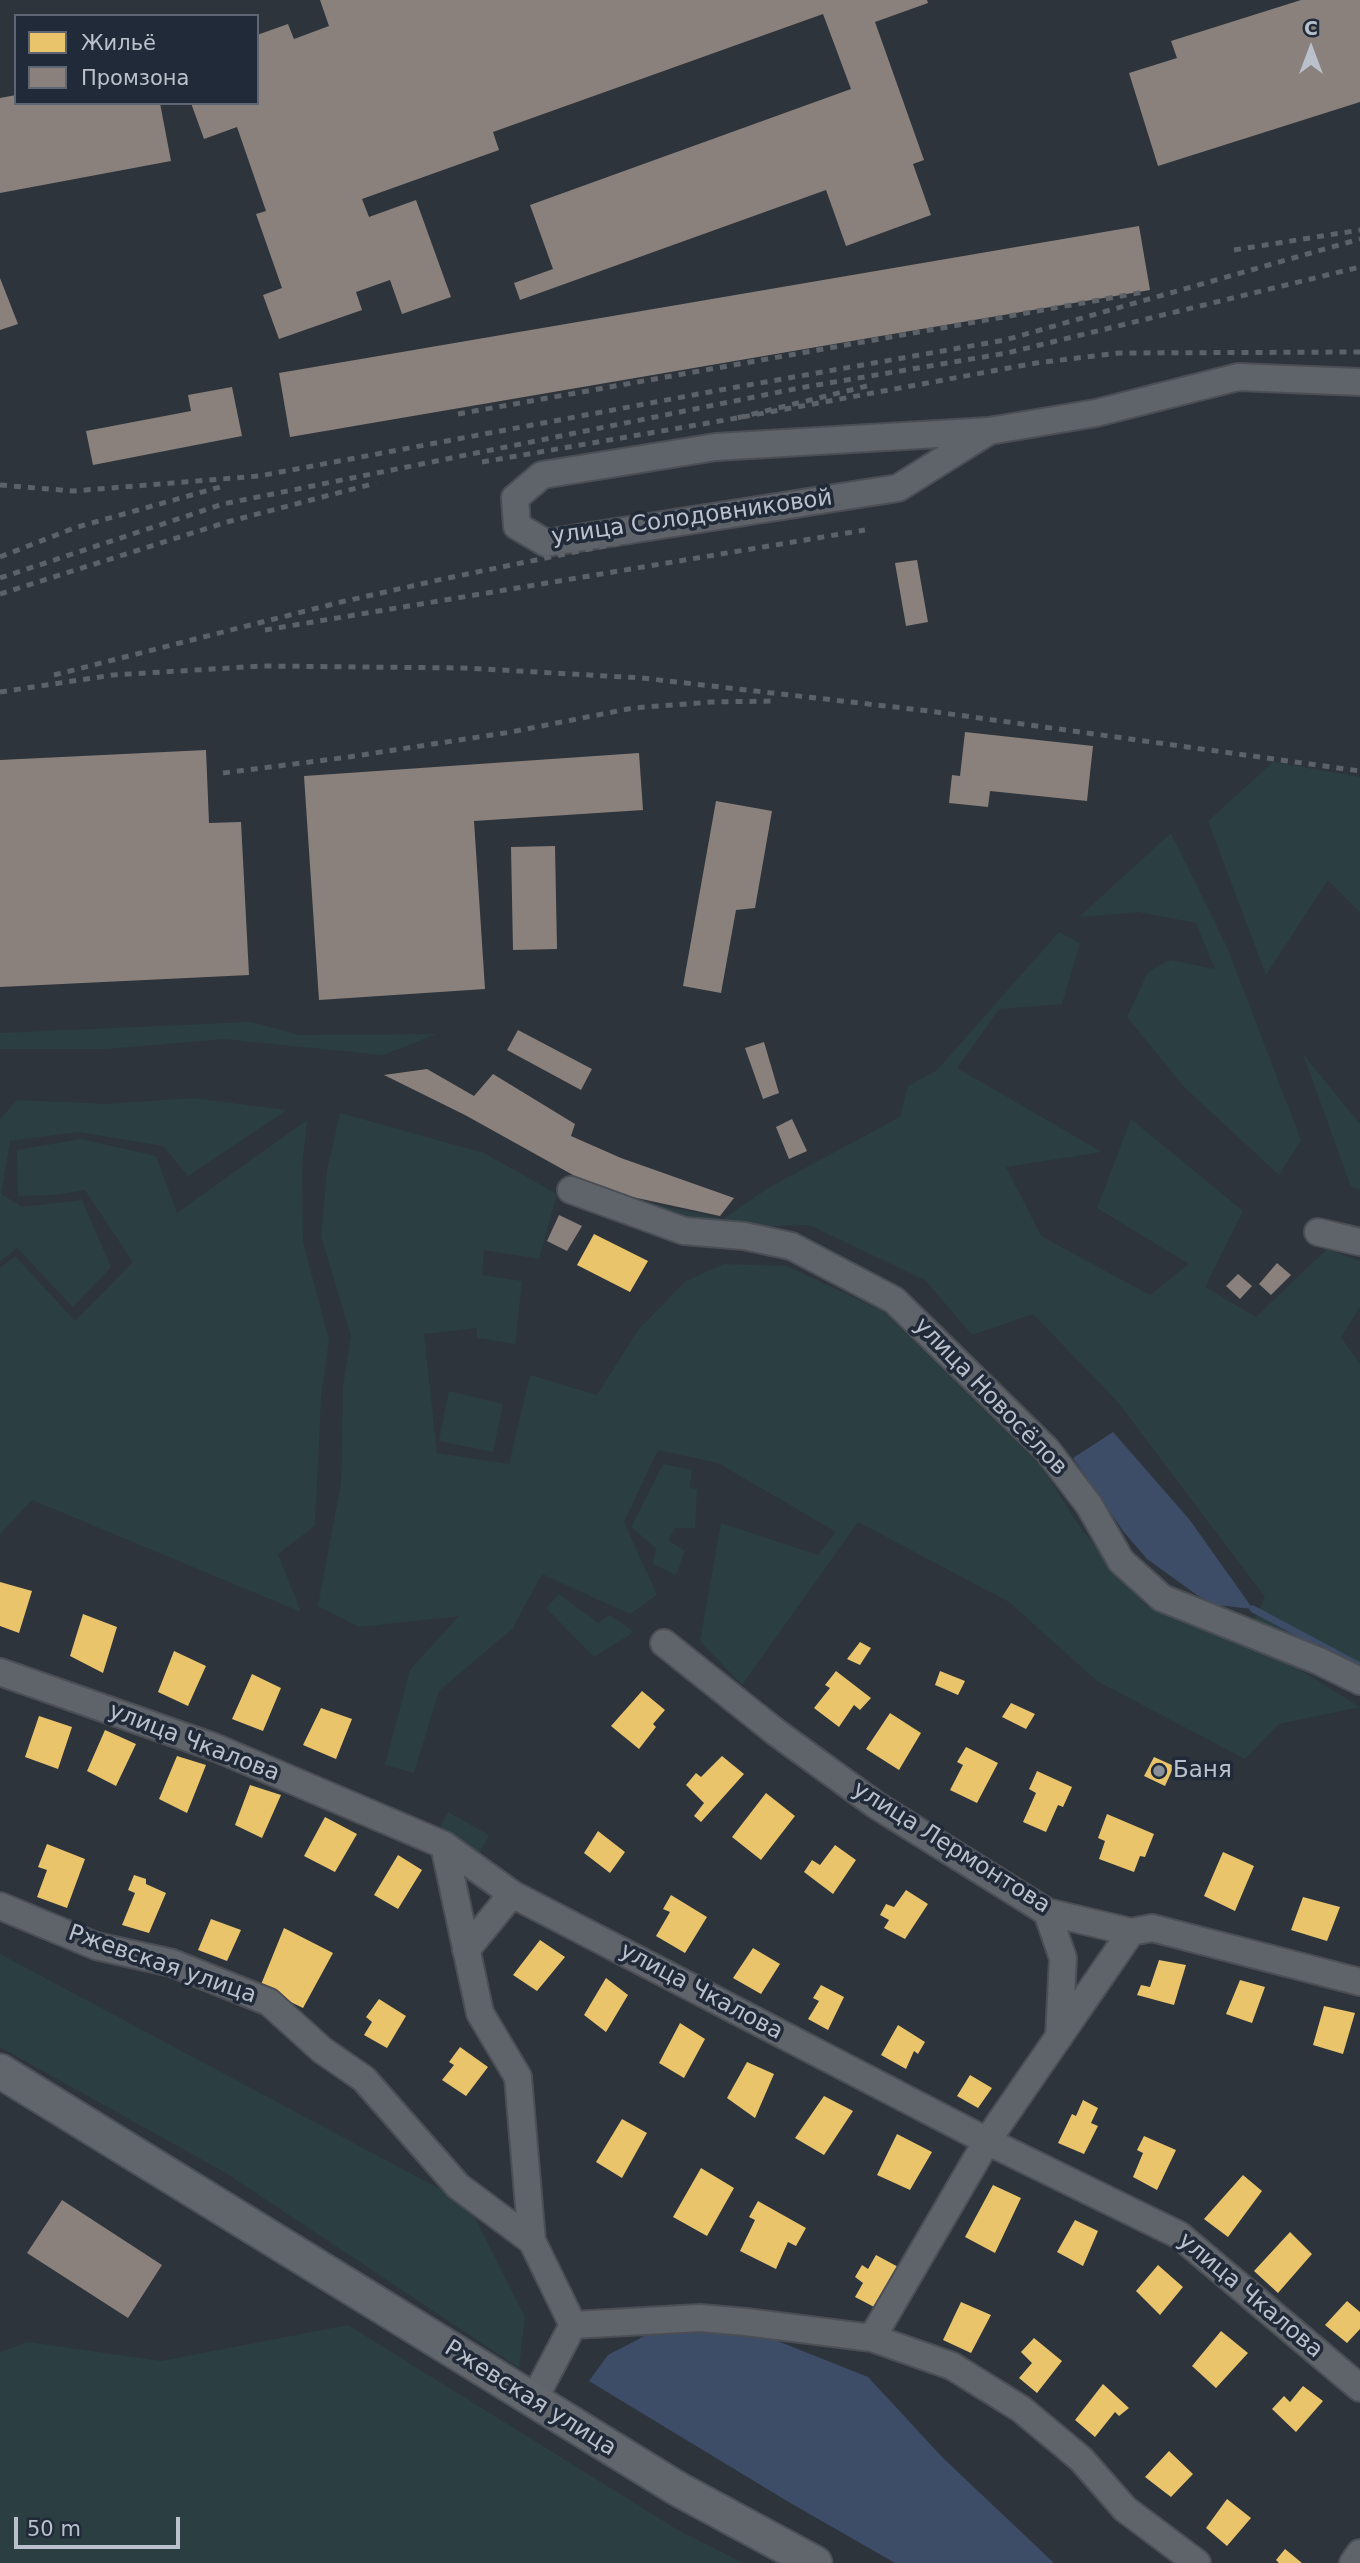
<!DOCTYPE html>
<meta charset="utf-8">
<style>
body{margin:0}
#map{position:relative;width:1360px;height:2563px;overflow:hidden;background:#2e343c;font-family:"DejaVu Sans",sans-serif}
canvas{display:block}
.legend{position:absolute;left:14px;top:14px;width:245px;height:91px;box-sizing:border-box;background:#212a38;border:2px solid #5e6673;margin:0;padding:9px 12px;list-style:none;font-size:21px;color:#bac1cc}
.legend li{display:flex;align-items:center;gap:14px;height:35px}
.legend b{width:35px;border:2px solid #5e6673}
.north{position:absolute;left:1276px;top:14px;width:70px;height:70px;-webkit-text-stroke:5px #212a38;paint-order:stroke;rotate:0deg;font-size:19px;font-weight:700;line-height:28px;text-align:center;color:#bac1cc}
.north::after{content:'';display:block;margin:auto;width:24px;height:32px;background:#bac1cc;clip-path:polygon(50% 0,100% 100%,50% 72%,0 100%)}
.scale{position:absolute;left:14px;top:2517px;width:166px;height:32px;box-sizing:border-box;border:4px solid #bac1cc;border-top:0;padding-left:9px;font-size:21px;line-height:24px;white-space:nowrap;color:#bac1cc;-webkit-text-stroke:5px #212a38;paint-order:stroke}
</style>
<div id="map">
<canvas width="1360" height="2563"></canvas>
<ul class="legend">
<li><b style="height:19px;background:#e9c46a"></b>Жильё</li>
<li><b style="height:19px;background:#8a817c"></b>Промзона</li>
</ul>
<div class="north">С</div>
<div class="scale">50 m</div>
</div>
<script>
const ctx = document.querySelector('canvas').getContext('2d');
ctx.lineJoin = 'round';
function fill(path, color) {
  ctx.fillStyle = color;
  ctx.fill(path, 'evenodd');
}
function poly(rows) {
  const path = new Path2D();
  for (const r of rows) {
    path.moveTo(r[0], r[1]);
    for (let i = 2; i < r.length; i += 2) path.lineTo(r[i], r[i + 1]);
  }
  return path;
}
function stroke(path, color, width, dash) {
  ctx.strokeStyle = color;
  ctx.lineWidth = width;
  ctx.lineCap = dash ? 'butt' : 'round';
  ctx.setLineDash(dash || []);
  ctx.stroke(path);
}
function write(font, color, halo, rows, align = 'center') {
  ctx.font = font + ' "DejaVu Sans",sans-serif';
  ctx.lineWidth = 7;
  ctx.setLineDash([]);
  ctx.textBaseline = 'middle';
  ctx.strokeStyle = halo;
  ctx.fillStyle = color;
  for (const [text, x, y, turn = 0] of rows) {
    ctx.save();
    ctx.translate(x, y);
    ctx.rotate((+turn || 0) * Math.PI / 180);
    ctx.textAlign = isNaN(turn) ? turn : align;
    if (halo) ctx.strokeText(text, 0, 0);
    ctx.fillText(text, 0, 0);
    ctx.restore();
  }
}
const green = poly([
 [1273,762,1360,777,1360,912,1328,880,1266,975,1208,821],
 [1171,833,1227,947,1301,1140,1279,1175,1184,1087,1127,1017,1148,972,1170,960,1215,969,1196,923,1138,912,1079,917],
 [1059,932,1080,943,1062,1004,999,1009,957,1068,1102,1152,1006,1167,1041,1236,1150,1295,1189,1264,1097,1208,1131,1119,1243,1211,1205,1287,1256,1317,1327,1249,1360,1261,1360,1307,1341,1337,1360,1364,1360,1672,1252,1625,1265,1597,1117,1401,1033,1314,972,1335,925,1280,809,1225,717,1228,600,1192,723,1219,768,1188,900,1117,908,1086,937,1070],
 [251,1022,299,1035,437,1034,383,1055,224,1039,106,1049,0,1049,0,1033],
 [1303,1054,1360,1124,1360,1189,1351,1187],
 [193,1098,287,1110,188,1176,163,1146,78,1132,10,1141,1,1194,22,1207,82,1200,111,1267,73,1307,17,1248,0,1261,0,1119,17,1100,107,1104],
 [340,1113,484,1153,557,1194,539,1259,484,1250,482,1275,522,1281,515,1344,477,1338,477,1328,424,1334,437,1453,509,1464,530,1375,597,1395,638,1330,686,1281,724,1264,787,1266,883,1311,1041,1466,1082,1530,1146,1606,1284,1660,1360,1707,1279,1724,1245,1759,1097,1681,1009,1602,858,1522,742,1685,700,1641,721,1523,818,1555,836,1532,718,1463,658,1450,624,1522,657,1595,630,1614,542,1574,512,1629,439,1691,414,1773,385,1765,410,1670,459,1616,359,1627,318,1606,341,1483,343,1387,351,1336,321,1236,327,1171],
 [307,1120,302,1168,303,1242,329,1340,321,1399,315,1526,278,1554,301,1612,32,1500,0,1534,0,1268,15,1256,75,1321,133,1262,85,1190,54,1195,18,1196,17,1150,81,1139,156,1156,177,1213],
 [449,1391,503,1404,493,1452,439,1441],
 [663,1464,692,1470,690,1488,697,1489,695,1528,675,1528,668,1540,685,1551,676,1575,653,1564,656,1548,631,1527],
 [559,1594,598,1623,610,1615,634,1632,594,1657,546,1608],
 [448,1812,489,1835,479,1854,438,1832],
 [0,1954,468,2204,525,2317,519,2368,226,2173,0,2047],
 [348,2325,678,2530,743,2563,0,2563,0,2352,28,2342,161,2361]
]);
const water = poly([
 [1113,1432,1189,1519,1253,1609,1216,1605,1197,1595,1147,1559,1123,1531,1073,1458],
 [652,2332,760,2334,868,2377,943,2458,1054,2563,895,2563,787,2501,589,2381,608,2355]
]);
const homes = poly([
 [594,1234,648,1261,630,1292,577,1265],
 [0,1582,32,1591,19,1633,0,1626],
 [83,1614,117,1627,103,1673,70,1656],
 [860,1642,871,1648,860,1665,847,1659],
 [174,1651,206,1666,188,1706,158,1692],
 [836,1671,871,1698,860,1710,854,1705,839,1727,814,1708,830,1688,825,1685],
 [940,1671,965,1681,958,1695,935,1685],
 [252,1674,281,1688,263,1731,232,1719],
 [642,1691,665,1710,653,1724,656,1727,639,1749,611,1726],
 [1011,1703,1035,1714,1026,1729,1002,1717],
 [321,1708,352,1719,336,1759,303,1745],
 [890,1713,921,1733,899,1770,866,1749],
 [39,1716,72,1727,58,1769,25,1757],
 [105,1730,136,1744,116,1786,87,1771],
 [966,1747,998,1763,977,1803,950,1790,963,1765,957,1762],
 [177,1756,206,1765,187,1813,159,1799],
 [722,1756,744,1774,701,1822,694,1816,704,1803,686,1785,696,1773,701,1777],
 [1154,1757,1174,1766,1165,1786,1144,1776],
 [1037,1771,1072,1787,1063,1807,1058,1805,1046,1832,1023,1822,1036,1793,1029,1789],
 [250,1785,281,1795,262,1838,235,1825],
 [766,1793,795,1816,761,1860,732,1837],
 [1107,1814,1154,1834,1145,1857,1140,1856,1134,1872,1099,1859,1105,1841,1098,1838],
 [325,1817,357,1834,335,1872,304,1856],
 [598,1831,625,1852,610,1873,584,1853],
 [47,1844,85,1859,67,1908,37,1897,47,1870,38,1867],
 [835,1845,856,1860,833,1894,804,1872,812,1860,820,1865],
 [1223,1852,1254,1866,1235,1911,1204,1896],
 [398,1855,422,1870,398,1909,374,1895],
 [134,1875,146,1879,146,1884,166,1893,149,1933,122,1925,135,1893,128,1890],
 [906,1890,928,1904,905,1939,884,1928,889,1920,880,1915,886,1904,894,1907],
 [671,1895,707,1917,685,1953,656,1936,670,1912,663,1909],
 [1303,1897,1340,1907,1327,1941,1291,1930],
 [211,1919,241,1930,227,1961,198,1950],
 [284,1928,333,1953,303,2008,260,1987],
 [540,1940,565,1957,537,1991,513,1975],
 [753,1948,780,1964,761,1994,733,1978],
 [1159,1960,1186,1965,1174,2005,1137,1995,1141,1985,1150,1987],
 [606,1978,628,1995,606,2032,584,2015],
 [1240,1980,1265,1987,1252,2023,1226,2014],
 [821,1985,844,1997,828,2030,808,2019,819,2001,813,1998],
 [379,1999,406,2016,387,2048,364,2035,372,2022,366,2017],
 [1324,2006,1355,2013,1343,2054,1313,2045],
 [680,2023,705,2039,684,2078,659,2063],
 [898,2025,925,2042,918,2054,914,2051,906,2069,881,2055],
 [460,2047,488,2067,466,2096,442,2080,454,2065,449,2062],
 [747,2062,774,2074,755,2118,727,2098],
 [970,2075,992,2088,978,2108,957,2096],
 [824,2096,853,2111,824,2155,795,2138],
 [1083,2100,1098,2108,1091,2123,1098,2126,1084,2154,1058,2143,1072,2114,1076,2116],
 [622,2119,647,2133,622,2178,596,2162],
 [897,2134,932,2152,910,2190,877,2175],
 [1144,2136,1176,2150,1157,2190,1133,2177,1143,2153,1137,2150],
 [701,2168,734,2188,707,2236,673,2217],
 [1243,2175,1262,2191,1228,2237,1204,2219],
 [993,2185,1021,2198,995,2253,965,2237],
 [758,2201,806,2228,796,2246,788,2242,776,2269,740,2251,755,2220,749,2217],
 [1075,2220,1098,2231,1083,2266,1057,2252],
 [1290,2232,1312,2254,1278,2293,1254,2271],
 [876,2255,902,2269,876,2308,855,2297,863,2283,855,2277,862,2265,868,2269],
 [1158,2265,1183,2287,1160,2315,1136,2291],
 [1347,2301,1360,2312,1360,2329,1347,2343,1325,2325],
 [961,2302,991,2315,971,2353,943,2340],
 [1221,2331,1248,2353,1216,2388,1192,2366],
 [1034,2338,1062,2361,1037,2393,1019,2378,1032,2363,1021,2352],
 [1103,2384,1129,2408,1119,2416,1115,2412,1095,2437,1075,2420],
 [1303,2386,1323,2401,1296,2432,1272,2409,1284,2396,1290,2402],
 [1169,2451,1193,2474,1171,2497,1145,2477],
 [1227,2499,1251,2518,1227,2546,1206,2528],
 [1285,2549,1302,2563,1279,2563,1276,2560]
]);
const industry = poly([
 [320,0,927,0,928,3,875,22,924,160,913,164,931,215,846,246,826,190,520,300,514,283,553,269,530,205,851,89,823,14,493,132,499,150,362,199,369,217,416,200,451,297,402,314,390,280,356,292,362,310,279,339,263,295,282,288,256,214,266,211,237,127,204,139,191,103,257,103,257,35,288,24,294,39,329,26],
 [1301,0,1360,0,1360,102,1158,166,1129,73,1177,58,1171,41],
 [16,95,16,103,160,103,171,161,0,193,0,98],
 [1139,226,1150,290,290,437,279,373],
 [0,278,18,324,0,330],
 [232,387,242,436,93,465,86,431,191,411,188,395],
 [917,560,928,622,906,626,895,563],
 [965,732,1093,746,1087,801,990,791,988,807,949,803,952,775,960,776],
 [206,750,209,823,241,822,249,975,0,987,0,760],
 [639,753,643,810,474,821,485,989,319,1000,304,776],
 [716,801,772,811,755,908,736,910,721,993,683,986],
 [555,846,557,949,513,950,511,847],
 [518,1030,592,1069,581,1090,507,1050],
 [764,1042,779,1093,763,1099,745,1048],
 [427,1069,474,1096,493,1074,575,1124,571,1136,621,1158,734,1198,720,1216,600,1190,465,1115,384,1075],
 [792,1119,807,1151,789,1159,776,1127],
 [559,1215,582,1226,567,1251,547,1241],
 [1277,1263,1291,1275,1271,1295,1259,1284],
 [1238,1274,1252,1286,1240,1299,1226,1286],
 [62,2200,162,2265,128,2318,27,2253]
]);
const stream = poly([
 [1253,1609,1360,1666]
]);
const minor = poly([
 [989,431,898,488,546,543,517,526,515,498,542,475,716,447,989,431,1096,413,1238,377,1360,382],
 [571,1190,684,1231,744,1236,791,1246,894,1300,1047,1450,1089,1505,1121,1561,1162,1598,1319,1661,1360,1681],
 [1318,1232,1360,1242],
 [664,1643,777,1733,876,1805,1047,1912,1131,1932,1152,1928,1360,1982],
 [0,1672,214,1747,444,1845,512,1894,987,2141,1179,2235,1360,2388],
 [444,1845,480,2013,518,2077,532,2241],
 [0,1906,96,1946,172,1963,269,2002,322,2050,364,2079,458,2186,532,2241,573,2325,700,2318,746,2322,872,2338,952,2366,1021,2409,1081,2459,1125,2509,1197,2563],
 [1047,1912,1063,1958,1059,2037],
 [466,1950,512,1894],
 [872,2338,987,2141,1131,1932],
 [533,2401,573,2325],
 [1353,2563,1360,2553]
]);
const major = poly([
 [0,2071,678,2489,815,2563]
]);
const rail = poly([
 [1234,250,1360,230],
 [867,386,737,418,1036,363,1119,353,1360,352],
 [458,414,1144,292],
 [482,462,737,418],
 [0,485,73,491,259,476,720,390,1005,340,1360,239],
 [0,557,74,528,220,487],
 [0,578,223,504,799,388,1007,353,1360,267],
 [0,594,227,522,376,483],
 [265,630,865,530],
 [54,675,341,602,443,579,658,535,845,505],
 [0,692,113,675,262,666,465,668,642,678,929,711,1360,771],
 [223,773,349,757,511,732,633,708,712,702,774,701]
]);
const markers = [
 [1159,1771,7,"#89909a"]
];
const streetNames = [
 ["улица Солодовниковой",692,518,-8],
 ["улица Новосёлов",990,1397,46],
 ["улица Чкалова",194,1743,21],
 ["улица Лермонтова",951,1848,32],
 ["Ржевская улица",162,1965,19],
 ["улица Чкалова",701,1992,28],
 ["улица Чкалова",1250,2296,40],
 ["Ржевская улица",530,2399,32]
];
const poiNames = [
 ["Баня",1173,1771]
];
fill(green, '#2b3e42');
fill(water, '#3d4d67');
fill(homes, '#e9c46a');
fill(industry, '#8a817c');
stroke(stream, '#3d4d67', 7);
stroke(minor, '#4b4f55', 30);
stroke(major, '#4c5159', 37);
stroke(minor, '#5f636a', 26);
stroke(major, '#61656c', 33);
stroke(rail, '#5d6168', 5, [7, 7]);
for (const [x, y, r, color] of markers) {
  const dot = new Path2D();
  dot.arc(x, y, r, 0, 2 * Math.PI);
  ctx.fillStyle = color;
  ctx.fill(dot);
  stroke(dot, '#212a38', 2.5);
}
write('23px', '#bac1cc', '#212a38', streetNames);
write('23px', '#bac1cc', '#212a38', poiNames, 'left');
</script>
